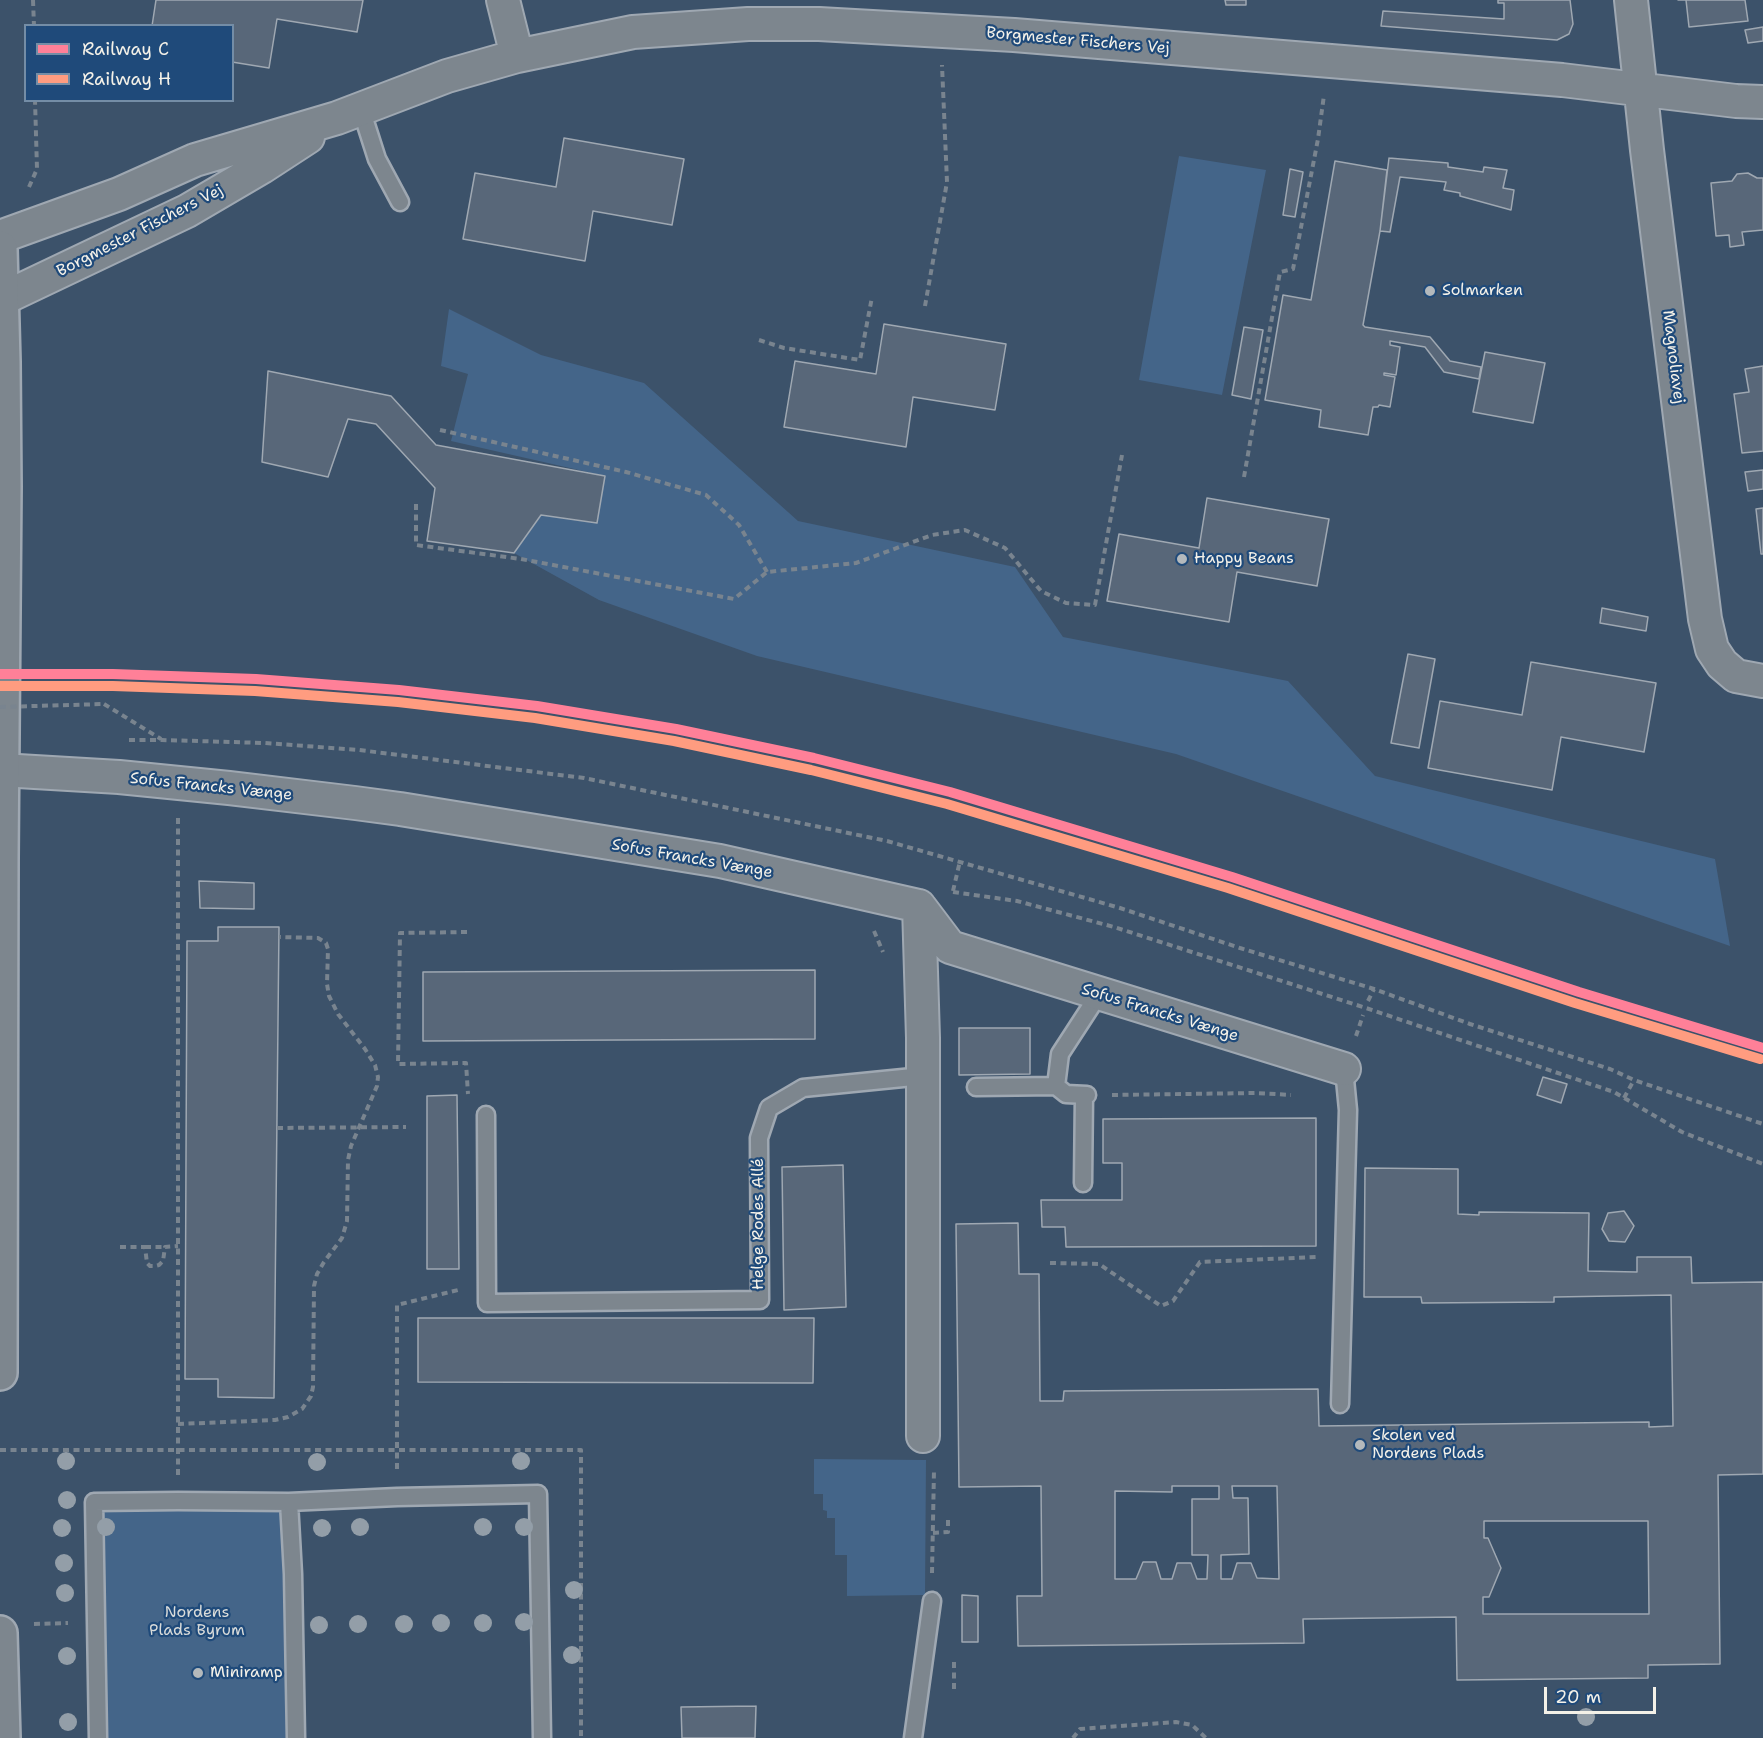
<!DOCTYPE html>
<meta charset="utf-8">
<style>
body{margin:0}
#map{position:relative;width:1763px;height:1738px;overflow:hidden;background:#3c526a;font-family:"Shantell Sans",sans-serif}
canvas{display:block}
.legend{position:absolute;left:24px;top:24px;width:210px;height:78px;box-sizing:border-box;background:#1f4a7a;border:2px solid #748da6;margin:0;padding:8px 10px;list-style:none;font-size:18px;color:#f4f1e8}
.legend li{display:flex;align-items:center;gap:12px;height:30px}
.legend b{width:30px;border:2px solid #748da6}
.scale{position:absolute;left:1544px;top:1687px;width:112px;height:27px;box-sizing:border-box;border:3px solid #f4f1e8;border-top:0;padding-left:8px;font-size:18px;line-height:21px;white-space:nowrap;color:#f4f1e8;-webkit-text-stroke:4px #1f4a7a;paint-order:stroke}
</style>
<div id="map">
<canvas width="1763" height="1738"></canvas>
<ul class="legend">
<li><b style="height:8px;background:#ff8098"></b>Railway C</li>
<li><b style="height:8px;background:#ff9c80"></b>Railway H</li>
</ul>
<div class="scale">20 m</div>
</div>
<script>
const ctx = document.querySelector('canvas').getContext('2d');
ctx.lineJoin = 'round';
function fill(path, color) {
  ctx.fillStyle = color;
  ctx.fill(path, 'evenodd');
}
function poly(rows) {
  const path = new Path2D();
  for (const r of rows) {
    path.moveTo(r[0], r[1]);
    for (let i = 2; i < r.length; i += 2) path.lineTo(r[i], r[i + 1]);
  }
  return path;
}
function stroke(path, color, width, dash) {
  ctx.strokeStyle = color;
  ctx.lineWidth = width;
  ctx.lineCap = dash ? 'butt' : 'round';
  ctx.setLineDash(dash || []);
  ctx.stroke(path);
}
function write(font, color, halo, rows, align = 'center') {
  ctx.font = font + ' "Shantell Sans",sans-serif';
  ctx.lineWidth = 4.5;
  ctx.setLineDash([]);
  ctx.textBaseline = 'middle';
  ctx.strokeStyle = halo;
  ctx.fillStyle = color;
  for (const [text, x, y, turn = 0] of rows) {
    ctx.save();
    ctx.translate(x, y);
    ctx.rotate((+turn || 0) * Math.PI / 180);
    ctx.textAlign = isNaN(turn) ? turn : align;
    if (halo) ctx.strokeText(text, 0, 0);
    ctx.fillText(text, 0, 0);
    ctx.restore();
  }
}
const green = poly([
 [1179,156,1266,170,1222,395,1139,380],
 [449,309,541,355,644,383,798,521,1015,567,1063,637,1288,681,1375,776,1715,859,1730,946,1176,754,757,656,599,600,514,553,541,515,597,523,605,476,451,441,468,374,441,366],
 [814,1459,926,1460,925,1595,847,1596,847,1555,835,1555,835,1518,827,1518,827,1511,823,1510,823,1494,814,1494],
 [289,1502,296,1738,106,1738,99,1507]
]);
const building = poly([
 [156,0,363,0,357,32,277,19,269,68,232,62,232,26,152,26,156,0],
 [1225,0,1246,0,1246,5,1226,5,1225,0],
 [1498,0,1570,0,1573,24,1569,34,1557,40,1381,26,1383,11,1504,19,1504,3,1498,3,1498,0],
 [1678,0,1745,0,1748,21,1689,27,1686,0,1678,0],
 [1763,27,1763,41,1748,43,1745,30,1763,27],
 [564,138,684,159,672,225,593,211,585,261,463,239,475,173,556,187,564,138],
 [1389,158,1448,163,1448,167,1483,172,1484,167,1507,170,1503,188,1514,190,1511,210,1460,196,1460,193,1444,190,1446,182,1400,177,1390,232,1380,231,1389,158],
 [1335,161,1387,170,1380,231,1363,325,1365,327,1430,337,1450,361,1481,367,1479,379,1444,372,1425,347,1390,341,1390,345,1400,347,1396,375,1384,373,1384,375,1395,377,1390,407,1379,405,1378,407,1373,407,1368,435,1319,427,1321,410,1265,400,1283,295,1311,300,1335,161],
 [1290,169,1303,172,1295,217,1283,215,1290,169],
 [1748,173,1757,178,1763,178,1763,230,1742,232,1744,245,1730,247,1729,235,1716,236,1711,183,1732,181,1737,174,1748,173],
 [884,324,1006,344,995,410,913,397,906,447,784,427,795,361,876,374,884,324],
 [1244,327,1263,330,1251,399,1232,395,1244,327],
 [1485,352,1545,363,1533,423,1473,412,1485,352],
 [1763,366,1763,451,1742,453,1734,394,1749,392,1745,369,1763,366],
 [268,371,391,396,436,445,605,476,597,523,541,515,514,553,427,541,435,488,376,424,348,419,328,477,262,462,268,371],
 [1763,470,1763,489,1748,491,1745,472,1763,470],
 [1207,498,1329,519,1317,586,1237,572,1229,622,1107,601,1119,534,1199,548,1207,498],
 [1763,508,1763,554,1761,554,1756,509,1763,508],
 [1602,608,1648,617,1646,631,1600,623,1602,608],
 [1408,654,1435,659,1419,748,1391,743,1408,654],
 [1531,662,1656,683,1644,752,1561,737,1552,790,1428,768,1440,701,1522,715,1531,662],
 [199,881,254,883,254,909,200,908,199,881],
 [218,927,279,927,274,1398,218,1397,218,1379,185,1379,187,941,218,941,218,927],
 [815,970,815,1039,423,1041,423,972,815,970],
 [959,1028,1030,1028,1030,1074,959,1075,959,1028],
 [1543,1077,1567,1084,1561,1103,1537,1095,1543,1077],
 [457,1095,459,1269,427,1269,427,1096,457,1095],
 [1316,1118,1316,1246,1066,1247,1065,1227,1042,1227,1041,1200,1122,1200,1122,1163,1103,1163,1103,1119,1316,1118],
 [843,1165,846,1307,784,1310,782,1167,843,1165],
 [1365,1168,1458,1169,1458,1214,1479,1215,1479,1212,1589,1213,1588,1271,1637,1272,1637,1257,1691,1257,1692,1283,1763,1282,1763,1474,1718,1475,1720,1664,1648,1665,1648,1678,1457,1680,1456,1617,1303,1619,1304,1643,1018,1646,1017,1596,1042,1596,1041,1486,959,1487,956,1224,1018,1223,1019,1274,1039,1274,1040,1401,1063,1401,1064,1391,1318,1389,1319,1426,1649,1422,1649,1427,1673,1426,1671,1295,1554,1297,1554,1302,1422,1303,1421,1297,1364,1297,1365,1168],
 [1172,1486,1219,1486,1219,1499,1192,1499,1192,1555,1208,1555,1207,1579,1197,1579,1191,1563,1177,1563,1172,1579,1161,1579,1156,1562,1143,1562,1136,1579,1115,1579,1115,1491,1172,1492,1172,1486],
 [1232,1486,1277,1486,1279,1579,1257,1578,1251,1563,1237,1563,1232,1579,1221,1579,1221,1555,1249,1554,1248,1498,1233,1498,1232,1486],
 [1484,1521,1648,1521,1649,1614,1483,1614,1483,1597,1489,1597,1501,1568,1488,1538,1484,1538,1484,1521],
 [1624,1211,1634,1226,1625,1242,1609,1241,1602,1229,1608,1213,1624,1211],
 [418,1318,814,1318,813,1383,418,1382,418,1318],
 [962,1595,978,1596,978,1642,962,1642,962,1595],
 [756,1706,755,1738,682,1738,681,1707,756,1706]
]);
const path = poly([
 [33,0,34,26],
 [29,187,37,169,35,100],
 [925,306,947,182,942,65],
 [759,340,784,348,860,360,872,297],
 [440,430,626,472,706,495,739,525,767,572],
 [1244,477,1280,272,1293,269,1318,139,1324,95],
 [416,504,416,545,521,559,734,599,767,572,856,563,932,535,965,530,1005,548,1041,591,1066,603,1095,605,1122,455],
 [104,704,161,739],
 [129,740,162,740,265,743,359,750,584,778,887,841,1120,908,1240,948,1374,989,1470,1024,1610,1069,1634,1080,1763,1124],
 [953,891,960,861],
 [953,892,1017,901,1114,927,1366,1008,1614,1092,1682,1132,1763,1164],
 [874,931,883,952],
 [467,932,400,933,398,1064,466,1063,468,1094],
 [1368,1001,1374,989],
 [1356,1036,1363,1015],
 [1112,1095,1256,1093,1291,1095],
 [1624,1098,1634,1080],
 [277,1128,406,1127],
 [120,1247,145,1247,147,1263,150,1266,155,1266,159,1265,163,1261,165,1247,178,1246],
 [145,1247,165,1247],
 [1050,1263,1099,1264,1161,1306,1173,1301,1200,1262,1316,1257],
 [178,1424,275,1420,288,1417,302,1409,311,1396,313,1387,314,1286,317,1274,324,1262,342,1238,347,1221,348,1160,351,1146,377,1086,378,1077,375,1065,365,1049,338,1014,329,996,327,984,328,949,326,943,318,938,279,937],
 [0,1450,581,1450,581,1738],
 [397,1469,397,1305,458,1290],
 [178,1475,178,817],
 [933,1533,948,1532,948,1520],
 [932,1573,934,1470],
 [34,1624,68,1623],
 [954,1662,954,1689],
 [1073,1738,1080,1729,1176,1722,1192,1725,1206,1738]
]);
const lane = poly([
 [361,109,377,159,400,202],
 [976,1087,1056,1086],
 [1087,1095,1066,1094,1056,1086,1060,1054,1099,994],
 [486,1115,487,1303,760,1300,759,1138,769,1108,803,1088,923,1076],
 [1083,1183,1084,1095],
 [1340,1404,1348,1110,1344,1069],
 [289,1502,293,1574,296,1738],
 [98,1738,94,1502,178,1501,289,1502,397,1497,538,1494,542,1738],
 [913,1738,932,1601]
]);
const street = poly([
 [503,0,517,56],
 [1631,0,1647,150,1705,619,1712,649,1722,664,1736,676,1763,681],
 [0,237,119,194,195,160,337,118,447,76,517,56,633,32,748,24,819,24,1014,35,1562,80,1736,101,1763,102],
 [2,299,187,211,262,167,308,137],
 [1,770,119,777,229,788,355,803,400,809,720,861,919,906,950,947,1344,1069],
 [919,906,923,1038,923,1436]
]);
const secondary = poly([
 [0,248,3,362,4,487,1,858,0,1373],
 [0,1633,3,1738]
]);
const pathBridge = poly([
 [0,707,104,704]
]);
const rail1 = poly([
 [0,674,113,674,256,679,399,690,537,706,676,729,814,758,950,792,1232,877,1579,992,1763,1048]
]);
const rail2 = poly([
 [0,686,113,686,255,691,398,702,535,718,674,741,811,770,947,804,1228,888,1575,1003,1760,1059]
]);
const trees = [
 [66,1461],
 [521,1461],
 [317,1462],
 [67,1500],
 [106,1527],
 [360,1527],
 [483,1527],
 [524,1527],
 [62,1528],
 [322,1528],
 [64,1563],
 [574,1590],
 [65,1593],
 [524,1622],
 [441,1623],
 [483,1623],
 [358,1624],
 [404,1624],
 [319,1625],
 [572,1655],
 [67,1656],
 [1586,1717],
 [68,1722]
];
const markers = [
 [1430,291,6,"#b4b9bc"],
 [1182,559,6,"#b4b9bc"],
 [1360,1445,6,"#b4b9bc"],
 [198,1673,6,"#b4b9bc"]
];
const streetNames = [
 ["Borgmester Fischers Vej",1078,41,5],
 ["Borgmester Fischers Vej",140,231,-27],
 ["Magnoliavej",1673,357,83],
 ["Sofus Francks Vænge",211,787,6],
 ["Sofus Francks Vænge",692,859,10],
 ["Sofus Francks Vænge",1160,1013,17],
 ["Helge Rodes Allé",759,1224,-90]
];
const poiNames = [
 ["Solmarken",1442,291],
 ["Happy Beans",1194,559],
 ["Skolen ved",1372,1436],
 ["Nordens Plads",1372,1454],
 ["Miniramp",210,1673]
];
const parkNames = [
 ["Nordens",197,1613],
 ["Plads Byrum",197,1631]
];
fill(green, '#446589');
fill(building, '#586779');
stroke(building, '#9fa8b2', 1.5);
stroke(lane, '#9fa8b2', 21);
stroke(street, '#9fa8b2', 36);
stroke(secondary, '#9fa8b2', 38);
stroke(path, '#79848f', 4, [6, 4.5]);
stroke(lane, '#7d868e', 16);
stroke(street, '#7d868e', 32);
stroke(secondary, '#7d868e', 33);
stroke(pathBridge, '#79848f', 4, [6, 4.5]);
stroke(rail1, '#ff8098', 10);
stroke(rail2, '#ff9c80', 10);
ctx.fillStyle = '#939ea8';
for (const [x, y] of trees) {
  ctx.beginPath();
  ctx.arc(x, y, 9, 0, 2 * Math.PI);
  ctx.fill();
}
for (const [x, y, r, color] of markers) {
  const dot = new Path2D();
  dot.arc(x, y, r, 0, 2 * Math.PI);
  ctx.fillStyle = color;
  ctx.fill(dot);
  stroke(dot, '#1f4a7a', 2);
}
write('16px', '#f4f1e8', '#1f4a7a', streetNames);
write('16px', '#f4f1e8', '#1f4a7a', poiNames, 'left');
write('16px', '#dadcda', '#1f4a7a', parkNames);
</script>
